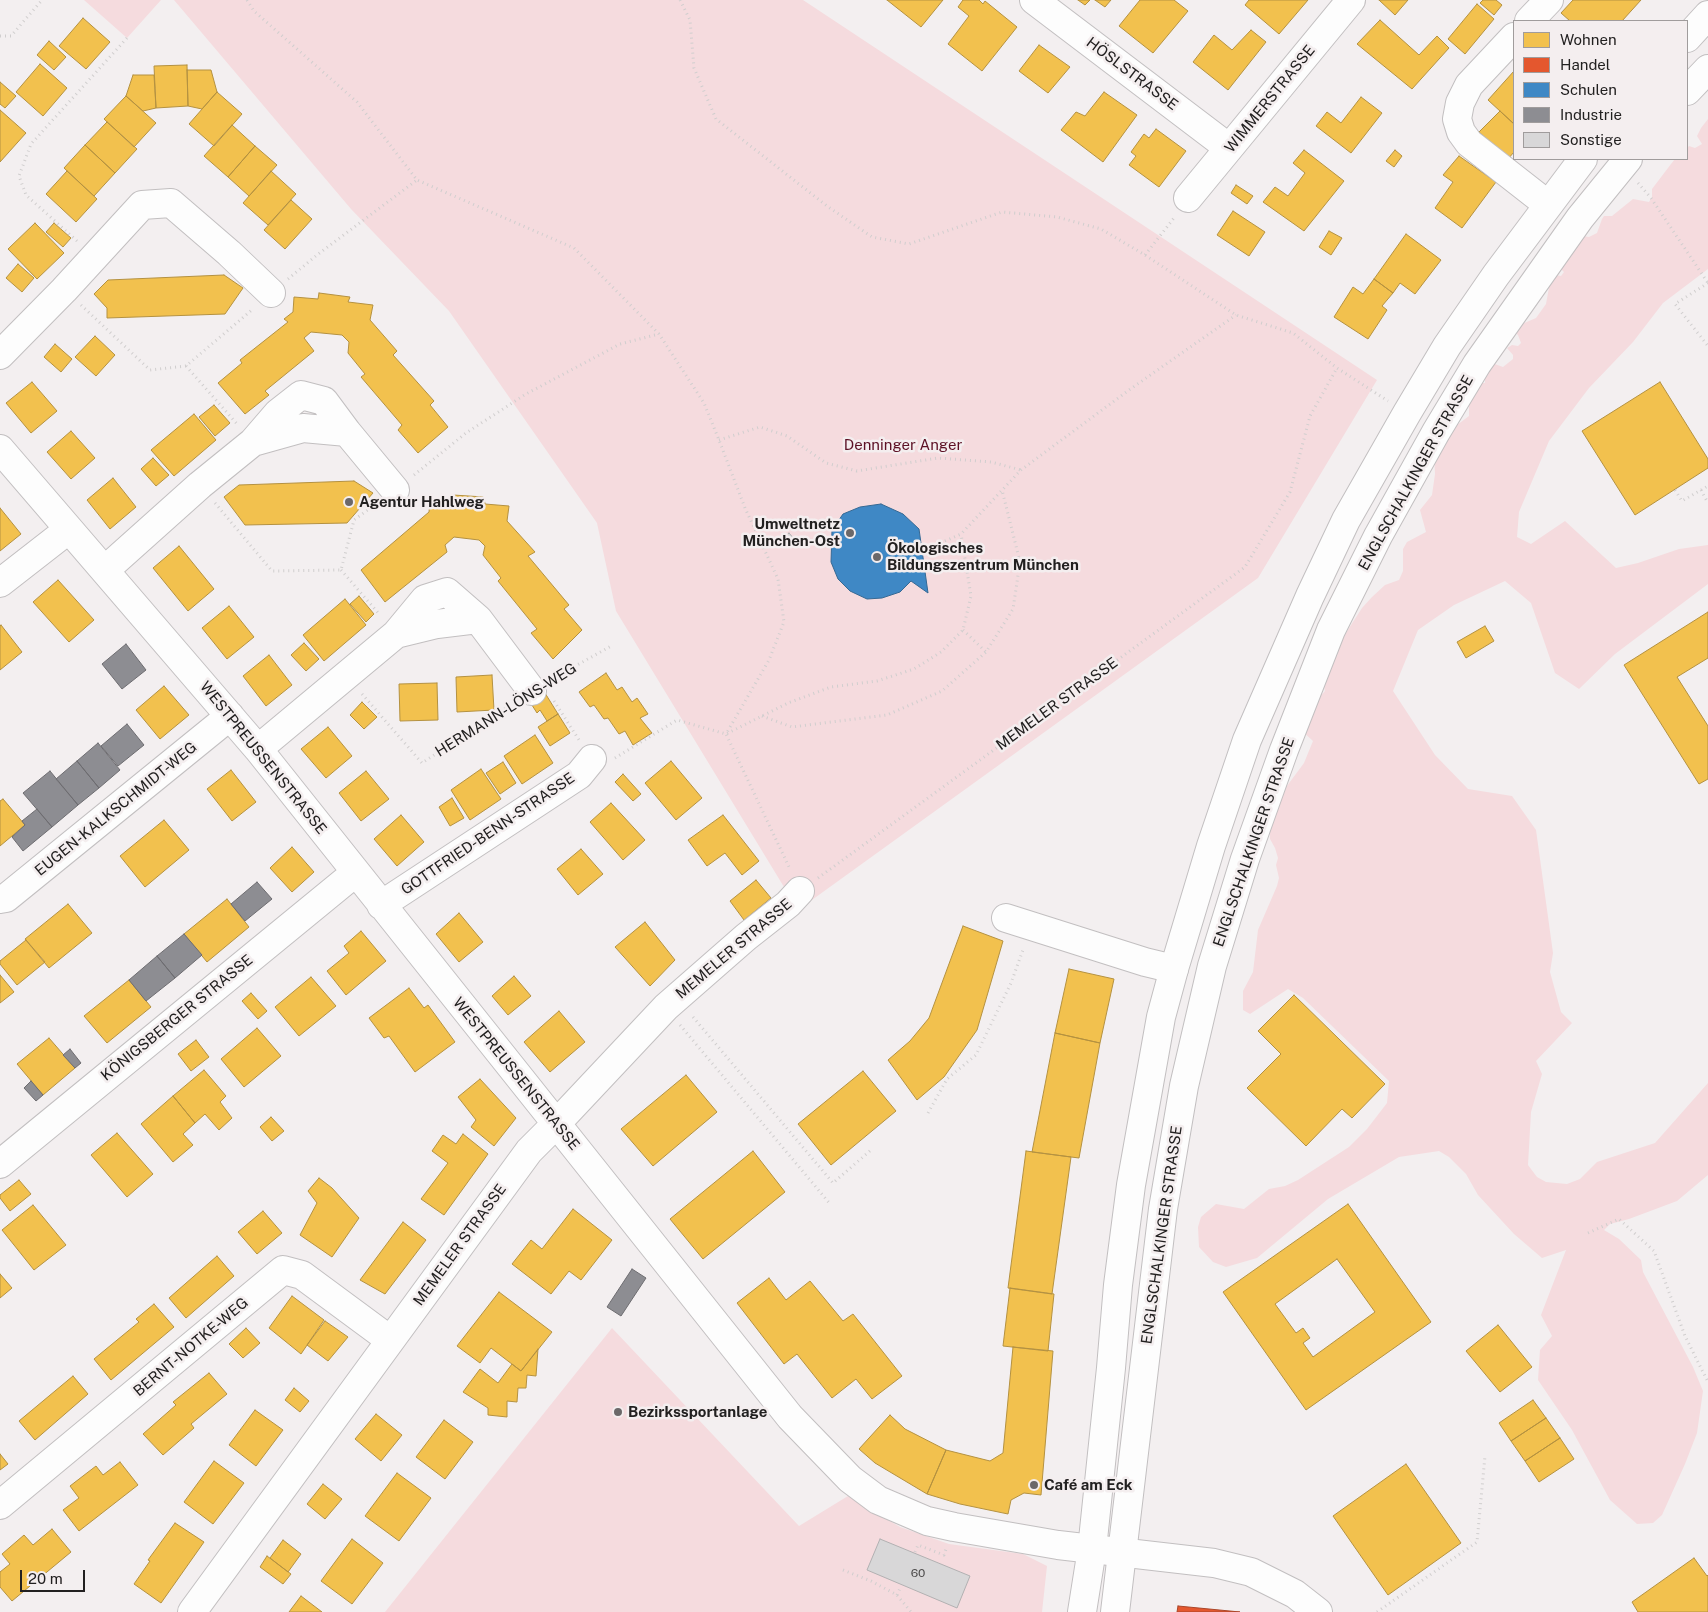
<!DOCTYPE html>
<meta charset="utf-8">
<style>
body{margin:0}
#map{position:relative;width:1708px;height:1612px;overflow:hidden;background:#f3eff0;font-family:"Public Sans",sans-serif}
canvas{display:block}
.legend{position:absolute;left:1513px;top:20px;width:175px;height:140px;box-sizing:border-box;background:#f4eeef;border:1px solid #a09c9c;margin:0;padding:6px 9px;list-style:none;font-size:15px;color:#222020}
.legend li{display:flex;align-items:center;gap:10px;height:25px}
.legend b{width:25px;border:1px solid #a09c9c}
.scale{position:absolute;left:20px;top:1570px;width:65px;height:22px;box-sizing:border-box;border:2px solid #222020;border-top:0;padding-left:6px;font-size:15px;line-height:18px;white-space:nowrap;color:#222020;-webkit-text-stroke:4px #f4eeef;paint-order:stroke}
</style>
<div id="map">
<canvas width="1708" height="1612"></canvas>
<ul class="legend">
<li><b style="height:14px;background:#f2c14e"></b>Wohnen</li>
<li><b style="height:14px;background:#e4572e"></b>Handel</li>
<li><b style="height:14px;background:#3f88c5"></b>Schulen</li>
<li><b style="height:14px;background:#8d8d92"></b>Industrie</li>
<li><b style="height:14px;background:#d8d7d8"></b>Sonstige</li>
</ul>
<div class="scale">20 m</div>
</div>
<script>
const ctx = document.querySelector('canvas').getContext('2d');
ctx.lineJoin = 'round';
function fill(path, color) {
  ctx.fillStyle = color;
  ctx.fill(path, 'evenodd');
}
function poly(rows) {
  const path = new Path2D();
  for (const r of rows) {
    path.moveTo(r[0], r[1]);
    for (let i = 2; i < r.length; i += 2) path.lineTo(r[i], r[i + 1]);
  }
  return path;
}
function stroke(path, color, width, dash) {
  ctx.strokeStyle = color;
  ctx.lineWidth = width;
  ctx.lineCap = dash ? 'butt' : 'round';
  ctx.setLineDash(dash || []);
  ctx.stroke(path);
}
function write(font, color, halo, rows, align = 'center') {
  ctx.font = font + ' "Public Sans",sans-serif';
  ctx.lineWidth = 5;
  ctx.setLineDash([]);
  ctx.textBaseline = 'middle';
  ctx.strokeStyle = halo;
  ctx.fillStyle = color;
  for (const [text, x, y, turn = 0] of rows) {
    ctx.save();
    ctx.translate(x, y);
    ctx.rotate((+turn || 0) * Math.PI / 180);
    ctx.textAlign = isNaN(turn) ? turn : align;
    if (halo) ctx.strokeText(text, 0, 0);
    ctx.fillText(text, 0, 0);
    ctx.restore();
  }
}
const green = poly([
 [84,0,161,0,127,38],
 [174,0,803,0,1377,380,1258,578,798,910,616,611,597,523,449,311,351,209],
 [1708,119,1708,269,1663,303,1633,342,1589,388,1549,441,1519,512,1517,537,1531,544,1565,521,1616,568,1638,563,1679,549,1708,545,1708,584,1615,654,1579,689,1555,673,1531,603,1505,581,1454,605,1418,630,1393,691,1435,755,1468,789,1512,796,1536,830,1553,953,1550,972,1561,1012,1572,1023,1536,1061,1542,1074,1531,1112,1528,1165,1537,1177,1546,1182,1567,1184,1580,1179,1597,1162,1655,1143,1708,1083,1708,1175,1677,1201,1629,1219,1610,1224,1604,1230,1619,1239,1641,1260,1643,1272,1693,1367,1703,1391,1697,1433,1685,1464,1662,1515,1653,1523,1637,1524,1610,1500,1572,1430,1538,1380,1540,1350,1552,1336,1541,1315,1566,1250,1542,1258,1514,1234,1478,1195,1466,1174,1449,1157,1439,1151,1399,1157,1328,1199,1257,1258,1226,1267,1213,1262,1199,1247,1198,1227,1201,1217,1216,1204,1244,1209,1269,1189,1285,1186,1298,1180,1349,1147,1367,1129,1387,1103,1389,1081,1303,998,1288,989,1250,1014,1243,1010,1243,991,1253,972,1258,930,1277,886,1279,878,1276,865,1278,858,1275,848,1270,839,1269,818,1281,794,1304,763,1313,741,1301,730,1318,699,1325,691,1322,678,1330,662,1337,656,1338,648,1342,639,1362,608,1372,597,1385,585,1399,580,1403,571,1403,549,1407,542,1426,532,1420,510,1432,495,1435,474,1434,454,1449,431,1469,416,1469,402,1479,383,1485,383,1485,375,1492,363,1503,367,1513,359,1513,355,1507,348,1512,345,1518,346,1521,343,1518,335,1515,332,1515,327,1536,318,1546,304,1550,282,1556,275,1561,276,1564,272,1559,267,1583,236,1589,237,1597,233,1602,219,1604,216,1612,216,1633,199,1649,202,1652,197,1652,189,1671,164,1675,159,1687,159,1687,148,1689,146,1695,148,1702,144,1697,136,1701,128],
 [612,1328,799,1526,848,1496,900,1527,949,1544,1023,1554,1047,1566,1042,1612,385,1612]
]);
const homes = poly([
 [887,0,943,0,921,27,887,0],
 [963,0,979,0,983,4,985,1,1017,27,982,71,948,44,969,16,958,7,963,0],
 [1078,0,1090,0,1085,5,1078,0],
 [1095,0,1111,0,1105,7,1095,0],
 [1140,0,1174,0,1188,11,1153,53,1119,26,1140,0],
 [1249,0,1308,0,1279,34,1245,5,1249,0],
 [1379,0,1408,0,1395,15,1379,0],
 [1483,0,1496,0,1502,5,1494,15,1480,3,1483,0],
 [1573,0,1641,0,1622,21,1570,21,1561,13,1573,0],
 [1477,4,1494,19,1465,54,1448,39,1477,4],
 [83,18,110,42,86,69,59,46,83,18],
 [1380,20,1419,55,1437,36,1449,48,1412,89,1357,44,1380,20],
 [1251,30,1266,42,1228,90,1193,62,1214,35,1232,50,1251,30],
 [49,41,66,57,54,70,37,55,49,41],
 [1039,45,1070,67,1048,93,1019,71,1039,45],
 [40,64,67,88,43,116,16,92,40,64],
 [187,65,188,106,156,108,154,66,187,65],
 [187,70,211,70,217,92,202,109,188,106,187,70],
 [1514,71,1514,124,1488,100,1514,71],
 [133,75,154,75,156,108,143,111,126,96,133,75],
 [0,82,16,96,5,108,0,104,0,82],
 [217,92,242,114,214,146,189,124,217,92],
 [1104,92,1137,115,1103,162,1061,130,1076,112,1085,116,1104,92],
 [126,96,156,123,134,147,104,119,126,96],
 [1361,97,1382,113,1351,153,1316,126,1327,112,1341,123,1361,97],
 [0,110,26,133,0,162,0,110],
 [1500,111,1514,124,1514,152,1508,159,1479,132,1500,111],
 [107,122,137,149,115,173,85,145,107,122],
 [232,125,255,146,228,177,204,156,232,125],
 [1156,129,1186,151,1159,187,1129,165,1136,156,1131,152,1144,134,1149,138,1156,129],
 [85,145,115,173,94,196,64,168,85,145],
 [255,146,277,165,249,196,228,177,255,146],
 [1304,150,1344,181,1304,231,1263,202,1275,187,1288,196,1305,173,1293,163,1304,150],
 [1395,150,1402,156,1394,167,1386,161,1395,150],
 [1459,156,1496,182,1462,228,1435,208,1453,182,1443,175,1459,156],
 [67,171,97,199,76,222,46,194,67,171],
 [271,171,296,194,268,225,243,203,271,171],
 [1236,185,1253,196,1247,204,1231,193,1236,185],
 [291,200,312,219,285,249,264,230,291,200],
 [1233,211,1265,232,1249,256,1217,235,1233,211],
 [35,223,64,253,37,279,8,249,35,223],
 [54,223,71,238,63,247,46,232,54,223],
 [1329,231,1342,238,1331,255,1319,247,1329,231],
 [1406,234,1441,260,1415,294,1400,283,1393,293,1374,279,1406,234],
 [18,264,34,278,22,292,6,278,18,264],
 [224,275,243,288,225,314,107,318,107,308,94,294,108,280,224,275],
 [1374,279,1393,293,1382,306,1387,310,1368,339,1334,317,1353,287,1363,294,1374,279],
 [319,293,350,297,348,302,373,305,370,320,397,351,393,355,434,401,430,405,448,427,418,453,398,430,402,425,361,377,365,374,348,353,349,342,342,335,311,332,304,338,314,351,265,391,269,395,245,414,218,383,242,363,240,360,288,322,284,319,293,312,294,297,318,299,319,293],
 [95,336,115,355,96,376,75,357,95,336],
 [55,344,72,359,61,372,44,357,55,344],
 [32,382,57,411,31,433,6,403,32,382],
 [1660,382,1708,459,1708,468,1635,515,1582,431,1660,382],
 [214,405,230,423,215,436,199,417,214,405],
 [194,414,216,440,174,476,151,450,194,414],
 [71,431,95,458,71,479,47,452,71,431],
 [153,458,169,475,156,486,141,469,153,458],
 [113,478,136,507,110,529,87,500,113,478],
 [354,481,373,493,347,523,245,525,224,497,239,485,354,481],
 [453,495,484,497,485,504,509,506,507,521,535,552,528,556,569,605,564,609,582,630,553,659,531,633,537,629,498,581,501,578,483,555,485,546,479,540,454,537,445,545,447,552,385,602,361,570,429,512,430,500,453,502,453,495],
 [0,508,21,534,0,551,0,508],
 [179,546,214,589,188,611,153,568,179,546],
 [58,580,94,620,69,642,33,602,58,580],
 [359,596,374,614,366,622,350,604,359,596],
 [345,599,366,625,324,661,303,635,345,599],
 [229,606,254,637,227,659,202,628,229,606],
 [1708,612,1708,658,1677,677,1708,726,1708,779,1699,784,1624,665,1708,612],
 [1,625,22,652,0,670,0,626,1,625],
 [1485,626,1494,641,1466,658,1457,642,1485,626],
 [304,643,319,659,306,671,291,655,304,643],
 [269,655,292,685,266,706,243,676,269,655],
 [606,673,617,690,622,687,632,702,637,698,648,714,640,718,652,733,633,745,625,731,619,734,608,718,604,719,594,705,590,707,579,692,606,673],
 [492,675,494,710,457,712,456,677,492,675],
 [437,683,438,720,400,721,399,684,437,683],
 [164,686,189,715,160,739,136,710,164,686],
 [545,693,558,714,547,721,540,710,537,713,530,702,545,693],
 [362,702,377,717,364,729,350,715,362,702],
 [558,714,570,733,550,746,538,727,558,714],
 [328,727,352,756,326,778,301,749,328,727],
 [535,735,553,763,522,784,504,756,535,735],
 [671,761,702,798,676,820,645,783,671,761],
 [503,762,516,783,500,794,486,773,503,762],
 [481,769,501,799,470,820,451,790,481,769],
 [231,770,256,802,232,821,207,789,231,770],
 [366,771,389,799,361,821,339,793,366,771],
 [623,774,641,794,633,801,615,782,623,774],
 [452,798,464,818,450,826,439,807,452,798],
 [3,799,25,825,0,846,0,801,3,799],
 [611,803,645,840,623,860,590,822,611,803],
 [401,815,424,842,397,866,374,839,401,815],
 [723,815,759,861,742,875,725,853,707,866,688,840,723,815],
 [164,820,189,850,145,887,120,856,164,820],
 [292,847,314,872,292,892,270,868,292,847],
 [581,849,603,874,578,895,557,869,581,849],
 [756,880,771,898,744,920,730,901,756,880],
 [227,899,249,927,207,962,184,934,227,899],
 [68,904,92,933,49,968,25,939,68,904],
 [459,913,483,942,459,962,436,934,459,913],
 [645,922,675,960,650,986,615,947,645,922],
 [963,926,1003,941,977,1030,944,1077,917,1100,888,1060,910,1041,929,1018,963,926],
 [361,931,386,961,346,995,327,971,349,953,344,946,361,931],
 [26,940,45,962,17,985,0,964,0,961,26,940],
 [1069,969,1114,979,1100,1043,1055,1033,1069,969],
 [0,975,14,992,0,1003,0,975],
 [514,976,531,996,508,1015,492,996,514,976],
 [311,977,336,1006,299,1036,275,1007,311,977],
 [129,980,151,1007,107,1043,84,1016,129,980],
 [409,988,424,1008,428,1005,455,1042,415,1072,389,1036,384,1038,369,1018,409,988],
 [251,993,267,1011,258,1019,242,1001,251,993],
 [1294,995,1385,1084,1352,1118,1342,1109,1306,1146,1247,1088,1281,1054,1258,1031,1294,995],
 [559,1011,585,1042,550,1072,524,1042,559,1011],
 [257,1028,281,1056,244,1087,221,1059,257,1028],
 [1055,1033,1100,1043,1079,1158,1032,1152,1055,1033],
 [49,1038,75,1068,43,1095,17,1064,49,1038],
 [196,1040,209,1057,191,1071,178,1054,196,1040],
 [204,1070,226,1096,220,1102,232,1118,219,1130,205,1114,195,1123,173,1096,204,1070],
 [863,1071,896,1111,831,1165,798,1124,863,1071],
 [686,1075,717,1112,653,1166,621,1129,686,1075],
 [480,1079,516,1118,494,1146,471,1127,476,1120,458,1097,480,1079],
 [173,1096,195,1123,183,1134,193,1145,173,1162,141,1124,173,1096],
 [271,1117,284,1131,272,1141,260,1127,271,1117],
 [117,1133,153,1174,127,1197,91,1155,117,1133],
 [463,1134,488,1154,444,1215,421,1199,448,1163,432,1151,443,1135,456,1144,463,1134],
 [753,1151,785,1192,703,1259,670,1219,753,1151],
 [1026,1151,1071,1157,1052,1294,1008,1288,1026,1151],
 [319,1178,332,1188,359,1218,332,1257,300,1235,317,1203,308,1191,319,1178],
 [19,1180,31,1194,10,1211,0,1198,0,1195,19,1180],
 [1348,1204,1431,1322,1306,1410,1223,1292,1348,1204],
 [1337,1259,1375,1312,1313,1357,1303,1343,1310,1338,1303,1328,1296,1333,1275,1304,1337,1259],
 [33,1205,66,1245,34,1270,2,1230,33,1205],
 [573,1209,612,1240,581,1280,569,1271,551,1294,512,1264,531,1240,542,1249,573,1209],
 [263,1211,282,1233,257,1254,238,1232,263,1211],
 [403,1222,426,1240,385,1294,360,1280,403,1222],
 [217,1256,234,1276,186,1318,169,1298,217,1256],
 [0,1274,12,1288,0,1298,0,1274],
 [769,1278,786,1300,810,1281,843,1321,853,1314,902,1376,872,1399,856,1379,832,1398,797,1354,784,1364,737,1303,769,1278],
 [1010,1288,1054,1294,1048,1351,1003,1346,1010,1288],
 [499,1292,552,1332,521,1371,491,1348,480,1363,457,1346,499,1292],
 [292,1296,324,1320,301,1354,269,1328,292,1296],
 [154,1304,174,1327,111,1380,94,1359,139,1322,136,1319,154,1304],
 [325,1321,348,1337,328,1361,307,1345,325,1321],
 [1498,1325,1532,1367,1500,1392,1466,1351,1498,1325],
 [246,1328,260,1343,243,1358,229,1344,246,1328],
 [1013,1347,1053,1351,1041,1495,1024,1493,1011,1500,1008,1514,960,1504,927,1494,946,1450,990,1461,1003,1453,1013,1347],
 [538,1349,536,1376,527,1375,526,1388,518,1388,517,1402,507,1401,507,1417,488,1415,488,1408,463,1392,480,1369,498,1383,512,1364,521,1371,538,1349],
 [209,1373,227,1394,191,1424,194,1428,163,1455,143,1434,176,1405,173,1402,209,1373],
 [73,1376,88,1394,35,1440,19,1421,73,1376],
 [294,1388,309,1401,300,1412,285,1400,294,1388],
 [1533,1400,1546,1418,1511,1441,1499,1423,1533,1400],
 [255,1410,283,1430,256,1466,229,1445,255,1410],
 [376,1414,402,1435,381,1461,355,1439,376,1414],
 [890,1415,905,1429,946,1450,927,1494,875,1463,859,1449,890,1415],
 [1546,1418,1560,1438,1525,1461,1511,1441,1546,1418],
 [444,1420,473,1442,445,1479,416,1457,444,1420],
 [1560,1438,1574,1459,1539,1482,1525,1461,1560,1438],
 [0,1454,8,1464,0,1470,0,1454],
 [214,1461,244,1483,213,1524,184,1502,214,1461],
 [120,1462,138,1485,79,1531,63,1510,79,1498,70,1486,96,1466,103,1475,120,1462],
 [1406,1464,1461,1543,1388,1595,1333,1516,1406,1464],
 [397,1473,431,1498,399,1541,365,1516,397,1473],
 [323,1484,342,1499,325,1519,307,1504,323,1484],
 [175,1523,204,1542,161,1603,134,1584,150,1561,148,1560,175,1523],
 [52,1529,71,1552,12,1601,0,1587,0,1572,10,1564,2,1554,24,1535,33,1545,52,1529],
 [352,1539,383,1563,352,1604,321,1581,352,1539],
 [283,1540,301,1554,288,1572,270,1558,283,1540],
 [267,1556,291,1574,283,1584,260,1567,267,1556],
 [1694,1558,1707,1576,1708,1575,1708,1612,1638,1612,1632,1602,1694,1558],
 [301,1596,322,1612,289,1612,301,1596]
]);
const shops = poly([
 [1178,1606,1240,1612,1177,1612,1178,1606]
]);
const schools = poly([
 [881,504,903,514,919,529,928,593,911,581,900,592,882,598,867,599,850,591,838,579,831,562,832,530,843,514,860,507,881,504]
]);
const industry = poly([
 [126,644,146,670,122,689,102,664,126,644],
 [127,724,144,745,118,766,101,746,127,724],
 [98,743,120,770,99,788,77,761,98,743],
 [77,761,99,788,78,805,56,779,77,761],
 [50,771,78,805,52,827,23,793,50,771],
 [37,809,52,827,23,851,12,837,25,825,22,821,37,809],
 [257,882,272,899,245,921,231,904,257,882],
 [184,934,202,955,175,978,157,956,184,934],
 [157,956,175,978,146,1001,129,980,157,956],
 [70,1049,81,1063,75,1068,63,1055,70,1049],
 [31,1081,43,1095,36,1101,24,1088,31,1081],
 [632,1269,646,1278,621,1316,607,1307,632,1269]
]);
const building = poly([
 [789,533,796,541,788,548,781,540,789,533],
 [880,1539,970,1576,957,1608,867,1570,880,1539]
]);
const path = poly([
 [247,0,254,11,357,102,417,180,574,248,659,334,704,403,719,440,745,508,778,579,784,622,769,660,726,734,790,869],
 [680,0,690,20,694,68,716,119,827,206,872,237,909,244,1002,212,1057,217,1101,229,1145,255,1236,315,1293,333,1337,368,1388,401],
 [0,36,11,36,42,0],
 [1638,183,1651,198,1708,283],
 [77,241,26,195,19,176,31,144,127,38],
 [1145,255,1174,218],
 [288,279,317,255,417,180],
 [1708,283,1675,304,1708,346],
 [81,305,150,370,186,366,253,309],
 [186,366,237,424],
 [719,440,760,427,787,436,826,463,857,471,938,458,991,462,1021,470],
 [414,475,466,433,526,394,620,344,659,334],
 [1675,490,1682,501,1708,486],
 [1701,490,1708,503],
 [215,503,272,571,341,570,354,520,377,503],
 [922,551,961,534,1021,470,1129,390,1236,315],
 [341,570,380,615],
 [963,630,986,652],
 [552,679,613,645],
 [362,694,422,763,512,704],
 [554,701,579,740],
 [762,716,792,727,887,715,942,691,986,652,1013,609,1020,562,1002,490],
 [615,758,677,720,726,734,788,703,831,687,877,681,914,669,941,652,963,630,971,596,961,534],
 [818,878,1245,567,1290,492,1310,416,1337,368],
 [693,1017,833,1183,871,1150],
 [680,1025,831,1205],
 [928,1113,947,1079,976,1055,1011,983,1024,947],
 [1588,1233,1619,1219,1654,1251,1685,1336,1708,1382],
 [915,1552,918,1545,944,1555,946,1549],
 [843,1570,871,1581,897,1595,911,1612],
 [897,1595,901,1586],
 [1377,1612,1477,1542,1485,1456]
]);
const minor = poly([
 [1034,0,1229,148],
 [1529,21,1549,0],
 [1514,37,1469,85,1460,103,1457,119,1461,132,1469,143,1547,204],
 [1188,198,1351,0],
 [0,355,64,290,142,205,171,203,229,253,271,293],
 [253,442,278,413,301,395,324,401,347,432],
 [0,449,258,749,790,1417,850,1479,878,1500,927,1521,954,1527,1058,1545,1214,1563,1251,1572,1295,1594,1318,1612],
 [105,570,200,485,253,442,303,428,347,432,395,490],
 [0,583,68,530],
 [396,634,425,599,447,592,478,619],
 [258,749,396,634,437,624,478,619,532,691],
 [0,899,6,898,230,716],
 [381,905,579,775,592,759],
 [1006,918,1145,962,1174,969],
 [0,1164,355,873],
 [0,1505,283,1270,302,1275,390,1340],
 [192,1612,529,1151,556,1124,666,1007,746,937,788,904,800,891]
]);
const major = poly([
 [1687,38,1708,15],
 [1687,91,1708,69],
 [1082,1612,1092,1549,1111,1368,1118,1285,1131,1185,1161,1017,1174,969,1211,846,1247,740,1310,596,1346,520,1407,413,1447,346,1496,275,1583,159],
 [1115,1612,1163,1209,1184,1086,1212,966,1245,859,1284,750,1331,630,1378,536,1436,432,1477,364,1580,218,1628,159]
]);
const markers = [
 [349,502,5,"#6b6869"],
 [850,533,5,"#6b6869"],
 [877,557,5,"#6b6869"],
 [618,1412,5,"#6b6869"],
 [1034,1485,5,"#6b6869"]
];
const numberNames = [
 ["60",918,1573]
];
const streetNames = [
 ["HÖSLSTRASSE",1132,74,37],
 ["WIMMERSTRASSE",1270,99,-51],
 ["ENGLSCHALKINGER STRASSE",1416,473,-61],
 ["MEMELER STRASSE",1057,704,-36],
 ["HERMANN-LÖNS-WEG",506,710,-32],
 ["WESTPREUSSENSTRASSE",263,758,51],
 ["EUGEN-KALKSCHMIDT-WEG",116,809,-39],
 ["GOTTFRIED-BENN-STRASSE",488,834,-34],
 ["ENGLSCHALKINGER STRASSE",1254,842,-71],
 ["MEMELER STRASSE",734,949,-40],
 ["KÖNIGSBERGER STRASSE",177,1018,-39],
 ["WESTPREUSSENSTRASSE",516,1074,51],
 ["ENGLSCHALKINGER STRASSE",1162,1235,-82],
 ["MEMELER STRASSE",460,1245,-54],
 ["BERNT-NOTKE-WEG",191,1347,-40]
];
const parkNames = [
 ["Denninger Anger",903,445]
];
const poiNames = [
 ["Agentur Hahlweg",359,502],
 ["Umweltnetz",840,524,"right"],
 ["München-Ost",840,541,"right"],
 ["Ökologisches",887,548],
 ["Bildungszentrum München",887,565],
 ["Bezirkssportanlage",628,1412],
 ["Café am Eck",1044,1485]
];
fill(green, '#f5dbde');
fill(homes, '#f2c14e');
stroke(homes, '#b49140', 1);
fill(shops, '#e4572e');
stroke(shops, '#aa462a', 1);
fill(schools, '#3f88c5');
stroke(schools, '#366994', 1);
fill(industry, '#8d8d92');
stroke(industry, '#6d6c70', 1);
fill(building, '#d8d7d8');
stroke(building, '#b2b1b2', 1);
stroke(minor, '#c2bfc0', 30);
stroke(major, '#c2bfc0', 30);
stroke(path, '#d0cece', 3, [1, 4]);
stroke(minor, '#fdfdfd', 28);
stroke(major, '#fdfdfd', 28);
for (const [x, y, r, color] of markers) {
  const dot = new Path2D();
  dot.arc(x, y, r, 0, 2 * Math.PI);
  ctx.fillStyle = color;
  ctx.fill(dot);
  stroke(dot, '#f4eeef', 2);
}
write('12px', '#504e4e', null, numberNames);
write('15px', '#222020', '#f4eeef', streetNames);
write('15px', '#5c1125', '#f4eeef', parkNames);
write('bold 15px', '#222020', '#f4eeef', poiNames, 'left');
</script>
